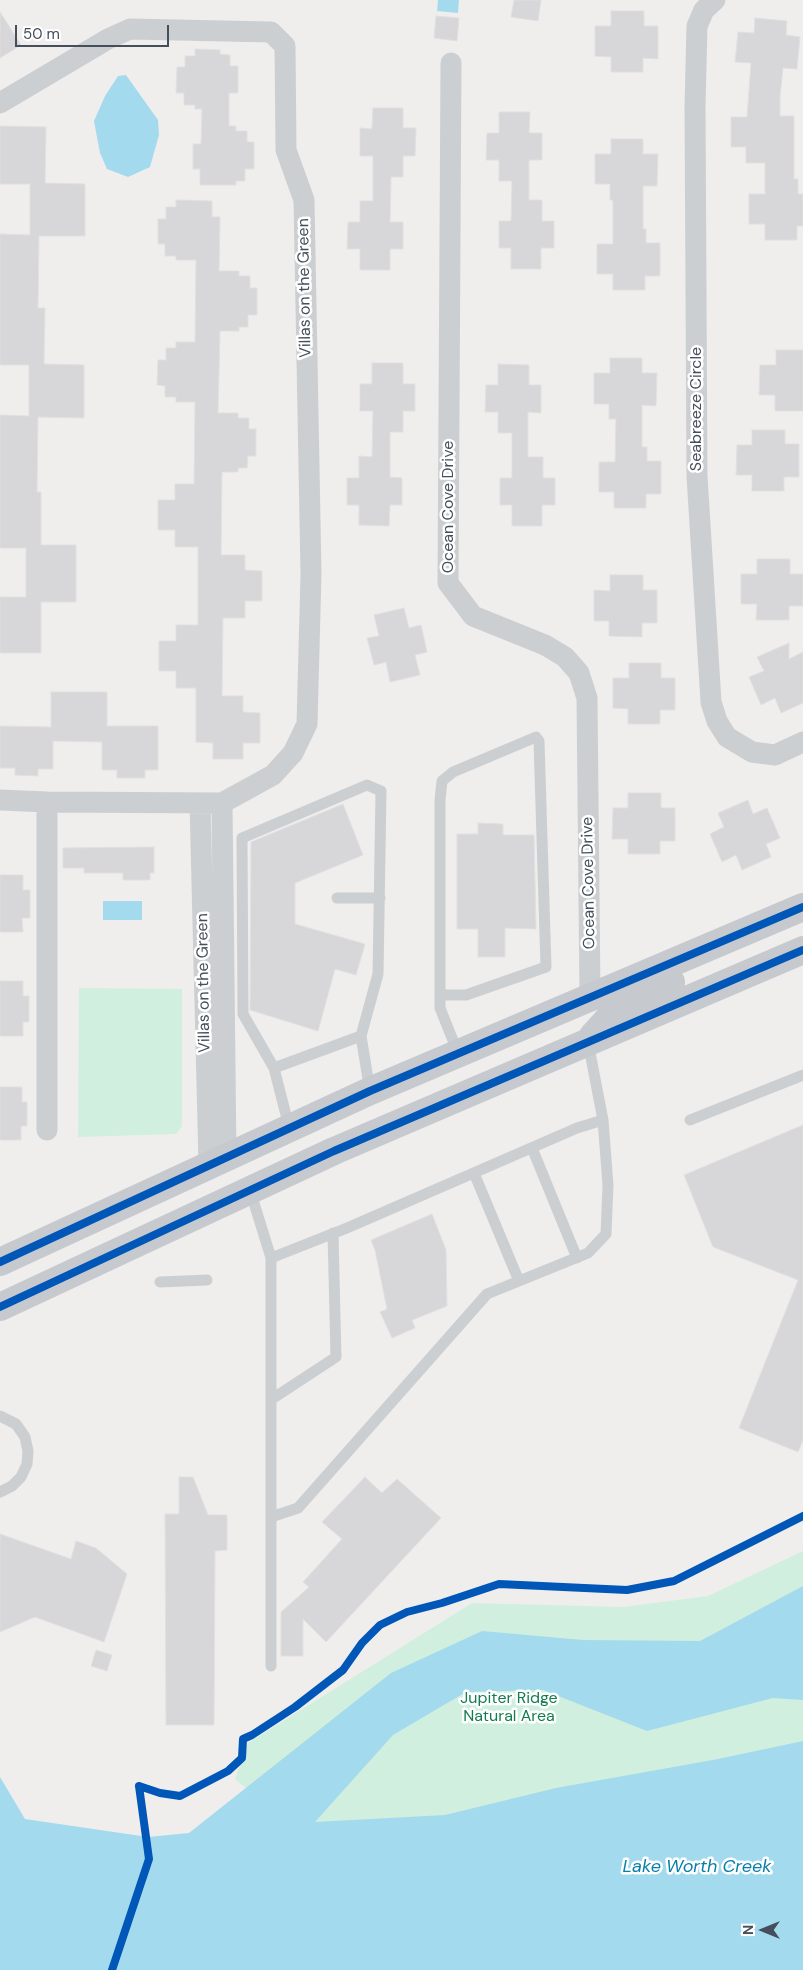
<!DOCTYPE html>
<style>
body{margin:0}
#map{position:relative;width:803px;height:1970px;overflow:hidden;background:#efeeed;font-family:"DM Sans",sans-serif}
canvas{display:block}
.north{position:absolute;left:738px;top:1905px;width:50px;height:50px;-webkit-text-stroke:4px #fff;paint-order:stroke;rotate:270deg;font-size:14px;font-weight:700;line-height:20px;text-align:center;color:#444f5b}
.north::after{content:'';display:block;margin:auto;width:18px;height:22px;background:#444f5b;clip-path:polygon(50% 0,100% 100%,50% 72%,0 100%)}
.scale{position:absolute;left:15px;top:25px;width:154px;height:22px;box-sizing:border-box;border:2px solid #444f5b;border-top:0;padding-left:6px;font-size:15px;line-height:18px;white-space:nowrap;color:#444f5b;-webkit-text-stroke:4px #fff;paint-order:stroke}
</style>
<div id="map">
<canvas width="803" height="1970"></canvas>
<div class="north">N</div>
<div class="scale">50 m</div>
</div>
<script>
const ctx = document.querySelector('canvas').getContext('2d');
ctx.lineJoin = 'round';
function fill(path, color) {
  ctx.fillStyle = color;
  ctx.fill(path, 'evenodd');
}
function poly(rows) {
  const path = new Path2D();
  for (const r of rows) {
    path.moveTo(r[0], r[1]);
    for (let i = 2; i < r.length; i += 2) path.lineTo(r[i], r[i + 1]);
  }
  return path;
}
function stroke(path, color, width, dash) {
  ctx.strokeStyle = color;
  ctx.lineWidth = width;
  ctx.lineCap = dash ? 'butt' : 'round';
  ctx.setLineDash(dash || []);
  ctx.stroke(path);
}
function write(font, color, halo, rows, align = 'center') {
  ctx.font = font + ' "DM Sans",sans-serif';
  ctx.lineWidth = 5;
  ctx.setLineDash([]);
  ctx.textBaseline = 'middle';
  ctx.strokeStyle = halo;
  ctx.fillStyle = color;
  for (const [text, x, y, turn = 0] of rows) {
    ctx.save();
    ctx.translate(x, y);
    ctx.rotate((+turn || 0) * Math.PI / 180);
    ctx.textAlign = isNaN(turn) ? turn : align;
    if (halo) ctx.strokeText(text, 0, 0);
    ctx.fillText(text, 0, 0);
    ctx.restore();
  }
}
const green = poly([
 [79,988,182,989,182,1126,176,1134,78,1137],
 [803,1551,803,1761,597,1806,319,1830,247,1789,235,1779,248,1743,472,1603,623,1607,708,1596]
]);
const water = poly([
 [438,0,459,0,458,13,437,11],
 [126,75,158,120,159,135,150,167,128,177,107,169,100,153,94,121,105,96,118,76],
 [103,901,142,901,142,920,103,920],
 [803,1586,803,1700,773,1698,647,1731,543,1690,466,1692,393,1735,315,1822,445,1815,556,1788,718,1759,803,1741,803,1970,0,1970,0,1777,25,1819,148,1837,189,1833,391,1673,482,1631,583,1640,700,1641]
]);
const building = poly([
 [514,0,541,0,538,21,511,17,514,0],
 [611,11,644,11,644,26,658,26,658,59,643,58,643,72,611,72,611,57,595,56,595,26,611,26,611,11],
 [0,12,21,45,0,58,0,12],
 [436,16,459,18,457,41,434,38,436,16],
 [755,18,787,21,786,35,800,37,797,69,783,68,780,97,780,116,794,116,794,179,798,179,798,194,803,194,803,226,797,226,797,240,765,240,765,224,749,224,749,194,765,194,765,163,746,163,746,147,731,147,731,117,747,117,751,63,735,62,738,32,754,33,755,18],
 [195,49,220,50,220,54,230,55,230,66,238,66,238,93,229,93,229,126,236,126,236,131,247,131,247,142,254,142,254,169,245,169,245,181,236,181,236,185,200,185,200,169,193,169,193,144,201,144,202,109,195,109,195,105,184,105,184,93,176,93,177,67,185,67,185,56,195,56,195,49],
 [373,108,403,108,403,128,416,128,415,156,403,156,403,177,391,177,390,222,403,222,403,249,390,249,390,270,360,270,360,249,347,249,348,222,360,222,360,201,373,201,373,156,360,156,360,128,372,129,373,108],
 [499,112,530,112,529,133,542,133,542,160,529,160,529,200,542,200,542,221,554,221,554,248,541,248,541,269,511,269,511,248,499,248,499,221,511,221,512,181,499,181,499,160,486,160,487,133,499,133,499,112],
 [0,126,46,127,45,183,85,184,85,236,39,236,38,308,45,308,44,364,84,365,84,418,38,417,37,492,41,492,41,545,76,545,76,602,41,602,41,653,0,653,0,597,26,597,26,548,0,548,0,415,29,416,29,365,0,365,0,234,30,235,30,184,0,184,0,126],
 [611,139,643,139,643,154,658,154,657,186,643,186,643,229,646,229,646,243,660,243,660,276,645,276,645,290,613,290,613,274,597,274,597,244,613,244,613,200,610,200,610,184,595,184,595,154,611,154,611,139],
 [176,200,212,201,212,217,220,217,219,271,239,271,239,276,250,276,250,288,257,288,257,315,248,315,248,327,239,327,239,331,220,331,218,413,238,413,238,418,249,418,249,429,256,429,256,456,248,456,247,468,238,468,238,472,222,472,221,555,245,555,245,570,262,571,262,601,245,601,245,618,223,618,222,696,243,696,243,712,260,713,260,743,243,743,243,759,213,759,213,743,196,742,196,688,176,688,176,671,159,671,159,641,176,641,176,625,198,625,198,547,175,547,175,530,158,530,158,500,175,500,175,484,194,484,195,402,176,402,176,397,165,397,165,386,157,385,158,360,166,360,166,348,176,348,176,342,195,342,196,260,176,260,176,256,165,256,165,244,158,244,158,219,166,219,166,207,176,207,176,200],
 [776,350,803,350,803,411,775,411,775,395,759,395,760,365,776,365,776,350],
 [610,358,642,358,642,373,657,373,656,406,642,405,642,447,647,447,647,461,661,461,661,494,646,494,646,508,614,508,614,492,599,492,599,462,615,462,616,419,609,419,609,404,594,404,594,373,610,373,610,358],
 [372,363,403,363,403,384,415,384,415,411,403,411,403,432,390,432,390,477,402,478,402,505,390,505,389,526,359,525,359,505,347,505,347,478,359,478,359,456,372,457,373,411,360,411,360,384,372,384,372,363],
 [498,364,529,365,529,385,541,385,541,413,528,412,528,457,543,457,543,478,555,478,555,505,542,505,542,526,512,526,512,505,500,505,500,478,512,478,512,433,498,433,498,412,485,412,486,385,498,385,498,364],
 [752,430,785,430,785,444,799,444,799,477,784,477,784,491,752,491,752,475,736,475,737,445,752,445,752,430],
 [757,559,790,559,790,574,803,574,803,606,789,606,789,620,756,620,757,604,741,604,741,574,757,574,757,559],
 [610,575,643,575,643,590,657,590,657,623,642,623,642,637,609,636,609,621,594,621,594,590,610,591,610,575],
 [404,608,409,628,421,625,427,652,415,655,420,675,390,682,386,662,374,665,367,638,379,636,374,615,404,608],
 [789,643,789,659,803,652,803,703,781,713,775,698,761,705,749,677,764,671,757,657,789,643],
 [629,663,661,663,661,678,675,678,675,710,660,710,660,724,628,724,628,709,613,708,613,678,629,678,629,663],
 [51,692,107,692,107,726,158,726,158,770,145,770,145,778,117,778,117,770,102,770,102,742,53,741,53,769,38,769,38,776,15,775,15,768,0,768,0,726,51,727,51,692],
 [628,793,661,793,661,808,675,808,675,841,660,841,660,854,628,854,628,839,612,839,613,808,628,808,628,793],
 [748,800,753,814,767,808,780,838,766,844,771,857,742,870,736,855,722,862,710,834,724,827,718,813,748,800],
 [343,804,363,855,295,883,295,924,365,944,356,975,335,969,318,1031,250,1010,251,842,343,804],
 [478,823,503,824,503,835,534,835,536,929,505,928,505,957,478,957,478,929,457,929,457,834,478,834,478,823],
 [154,847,154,873,150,873,150,880,123,880,123,873,84,873,84,868,63,868,63,848,154,847],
 [0,875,23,875,23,890,30,890,30,918,22,918,23,932,0,932,0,875],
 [0,981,23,981,23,996,29,996,29,1022,23,1022,23,1036,0,1036,0,981],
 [0,1087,22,1087,22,1102,27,1102,27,1126,21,1126,21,1140,0,1140,0,1087],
 [803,1125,803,1440,798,1452,739,1428,798,1280,713,1247,684,1175,803,1125],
 [432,1214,446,1250,447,1306,412,1320,415,1328,392,1338,380,1312,387,1309,375,1250,371,1240,432,1214],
 [179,1477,193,1477,208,1515,227,1515,227,1550,215,1551,214,1725,166,1725,165,1514,179,1514,179,1477],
 [365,1477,382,1493,397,1479,441,1518,326,1642,303,1619,303,1656,281,1656,281,1612,309,1587,303,1582,342,1539,322,1522,365,1477],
 [0,1534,71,1559,76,1541,96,1548,127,1574,104,1642,35,1617,0,1632,0,1534],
 [96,1650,112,1655,107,1671,91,1666,96,1650]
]);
const path = poly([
 [139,1786,160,1793,180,1796,228,1771,242,1758,243,1739,252,1735,295,1707,343,1670,362,1643,380,1625,407,1612,442,1603,499,1584,627,1590,674,1581,803,1516]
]);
const lane = poly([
 [337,898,380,898],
 [440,995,466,995,546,967,539,741,536,737,453,772,442,781,440,800,440,1008,458,1053],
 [361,1036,274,1068,243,1014,242,838,367,785,381,791,378,974,361,1036,370,1091],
 [274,1068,289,1127],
 [690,1120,803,1075],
 [532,1148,577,1258],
 [474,1173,519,1281],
 [250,1190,271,1258,271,1666],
 [271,1258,347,1228,577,1128,603,1120],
 [160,1282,207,1280],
 [272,1399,336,1357,333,1233],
 [0,1416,16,1424,25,1437,28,1451,27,1464,21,1477,12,1486,0,1492],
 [271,1517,298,1508,487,1294,588,1253,606,1234,608,1185,603,1120,588,1042]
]);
const street = poly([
 [715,0,704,10,697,26,695,106,697,476,711,702,717,721,727,737,752,752,775,755,803,742],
 [451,63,448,583,473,616,545,645,565,657,579,673,587,698,590,997],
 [0,103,108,39,130,29,271,32,285,46,286,150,304,200,311,574,307,724,293,753,273,775,222,803,47,802,0,800],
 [47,802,47,1130],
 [200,803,209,1164],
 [222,803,226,1156]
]);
const primary = poly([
 [593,1036,622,1004,671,982],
 [0,1262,370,1091,803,907],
 [0,1307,334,1151,803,950]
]);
const cycleway = poly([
 [0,1262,370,1091,803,907],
 [0,1307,334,1151,803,950],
 [139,1786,160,1793,180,1796,228,1771,242,1758,243,1739,252,1735,295,1707,343,1670,362,1643,380,1625,407,1612,442,1603,499,1584,627,1590,674,1581,803,1516],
 [112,1970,149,1859,139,1786]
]);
const streetNames = [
 ["Villas on the Green",305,288,-91],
 ["Seabreeze Circle",697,409,-90],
 ["Ocean Cove Drive",449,507,-90],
 ["Ocean Cove Drive",589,883,-91],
 ["Villas on the Green",204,983,-91]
];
const parkNames = [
 ["Jupiter Ridge",509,1699],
 ["Natural Area",509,1717]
];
const waterNames = [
 ["Lake Worth Creek",697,1867]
];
fill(green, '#d1efde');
fill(water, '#a4daee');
fill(building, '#d7d7d9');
stroke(building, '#e0e0e0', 1);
stroke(path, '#b7c4c1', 3, [4, 2.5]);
stroke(lane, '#cccfd1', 11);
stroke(street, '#cccfd1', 21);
stroke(primary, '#c6c9ce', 28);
stroke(cycleway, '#0057b8', 8);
write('16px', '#444f5b', '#fff', streetNames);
write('16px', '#137d4f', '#fff', parkNames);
write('italic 18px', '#087eaa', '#fff', waterNames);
</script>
